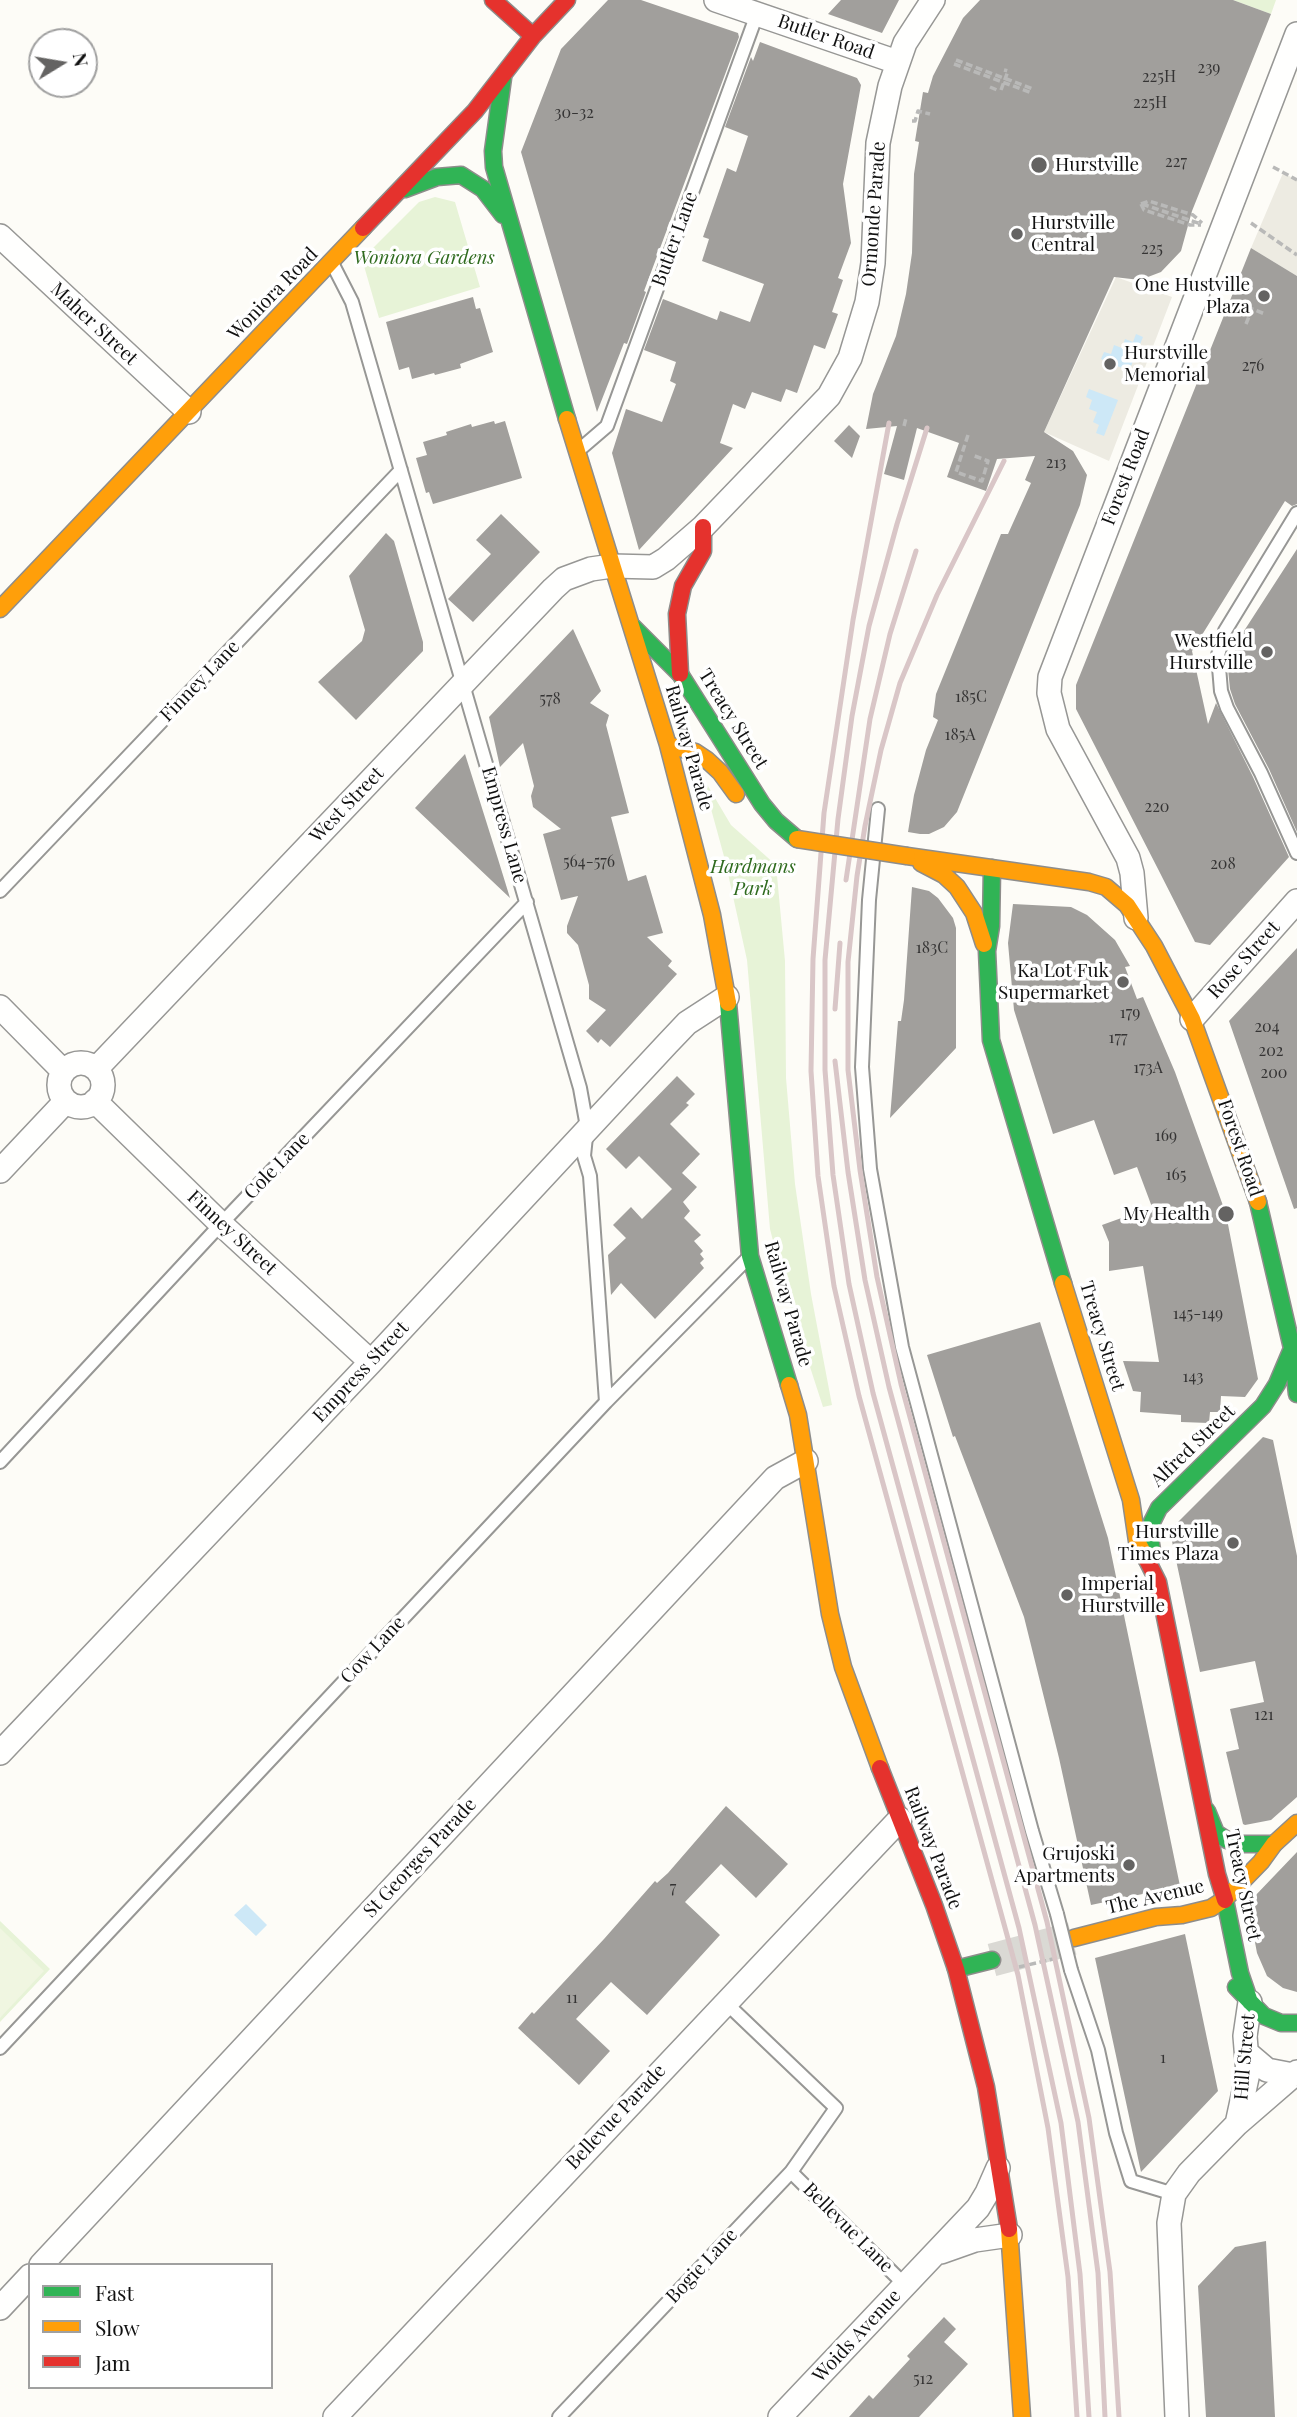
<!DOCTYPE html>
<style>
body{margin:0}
#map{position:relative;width:1297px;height:2417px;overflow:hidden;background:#fdfcf7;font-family:"Playfair Display",serif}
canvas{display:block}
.legend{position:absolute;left:28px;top:2263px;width:245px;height:126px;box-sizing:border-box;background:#fff;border:2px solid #a0a0a0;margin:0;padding:9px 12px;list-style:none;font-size:21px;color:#111}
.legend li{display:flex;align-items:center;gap:14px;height:35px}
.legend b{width:35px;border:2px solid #a0a0a0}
.north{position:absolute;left:28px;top:28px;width:70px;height:70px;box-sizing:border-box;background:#fff;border:2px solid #a0a0a0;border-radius:50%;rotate:79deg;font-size:19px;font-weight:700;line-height:28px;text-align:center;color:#111}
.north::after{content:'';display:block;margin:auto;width:24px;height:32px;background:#646362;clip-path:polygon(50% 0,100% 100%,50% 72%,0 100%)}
</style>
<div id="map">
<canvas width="1297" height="2417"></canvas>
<ul class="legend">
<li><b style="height:9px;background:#30b455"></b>Fast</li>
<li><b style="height:9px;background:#ff9f0a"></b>Slow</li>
<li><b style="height:9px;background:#e5322d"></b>Jam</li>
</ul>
<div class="north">N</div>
</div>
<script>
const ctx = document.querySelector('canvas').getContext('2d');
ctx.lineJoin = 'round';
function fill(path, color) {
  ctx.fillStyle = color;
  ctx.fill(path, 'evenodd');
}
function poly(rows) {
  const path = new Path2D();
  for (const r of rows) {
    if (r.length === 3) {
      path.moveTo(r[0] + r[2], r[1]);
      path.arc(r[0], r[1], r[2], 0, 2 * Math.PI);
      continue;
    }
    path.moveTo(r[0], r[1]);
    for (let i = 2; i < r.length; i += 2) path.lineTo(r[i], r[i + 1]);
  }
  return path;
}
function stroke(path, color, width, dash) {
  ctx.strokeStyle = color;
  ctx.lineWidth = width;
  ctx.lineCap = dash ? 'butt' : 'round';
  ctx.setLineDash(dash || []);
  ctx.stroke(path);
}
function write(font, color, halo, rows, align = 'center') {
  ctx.font = font + ' "Playfair Display",serif';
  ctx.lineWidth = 7;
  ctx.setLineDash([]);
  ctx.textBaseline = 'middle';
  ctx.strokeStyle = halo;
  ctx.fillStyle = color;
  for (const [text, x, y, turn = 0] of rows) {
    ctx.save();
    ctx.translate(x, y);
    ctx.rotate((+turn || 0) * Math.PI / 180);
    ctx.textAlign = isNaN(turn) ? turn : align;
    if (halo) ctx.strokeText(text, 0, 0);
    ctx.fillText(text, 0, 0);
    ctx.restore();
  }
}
const green = poly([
 [1233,0,1276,0,1271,14],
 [435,197,455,202,480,287,379,318,362,259,419,202],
 [702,776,731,825,776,865,785,961,786,1078,795,1184,811,1294,832,1405,823,1407,787,1296,770,1229,747,960,725,860],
 [0,1921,50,1969,0,2022]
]);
const pitch = poly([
 [0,1928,44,1971,0,2018]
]);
const plaza = poly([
 [1283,173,1297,180,1297,276,1251,248],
 [1116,277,1172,297,1109,461,1044,432]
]);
const water = poly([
 [1136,334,1143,337,1129,371,1101,359,1104,352,1111,354,1114,345,1122,348,1125,339,1133,342],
 [1089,389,1118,400,1104,436,1096,433,1099,425,1093,422,1097,412,1089,409,1092,400,1086,397],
 [246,1904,267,1925,256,1936,234,1915]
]);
const building = poly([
 [608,0,641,0,738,33,739,37,644,291,646,292,627,344,624,343,597,412,521,152,561,49],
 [841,0,899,0,882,33,828,14],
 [980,0,1233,0,1271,14,1192,211,1181,251,1161,272,1140,280,1114,277,1044,432,1073,451,1087,475,1080,505,957,812,944,827,929,834,920,834,908,832,914,795,926,750,938,720,933,717,936,694,1001,534,1008,534,1031,483,1025,480,1035,456,997,459,986,491,947,477,959,443,917,428,904,480,884,474,897,426,866,429,873,394,896,336,906,294,912,253,914,174,919,142,915,141,923,92,928,93,933,76,963,18],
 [760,42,857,78,861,85,843,184,851,243,838,278,843,280,832,312,838,314,825,349,814,345,797,393,786,389,781,402,752,392,745,409,733,404,720,443,733,448,639,550,612,453,626,409,662,422,676,384,670,381,676,362,644,350,663,299,717,320,720,311,750,322,764,284,702,261,709,239,703,237,727,168,736,172,748,136,725,127,751,57,753,61],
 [1251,248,1297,276,1297,504,1292,506,1285,501,1192,651,1208,724,1216,703,1253,777,1289,857,1210,945,1195,942,1158,869,1076,709,1076,685],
 [473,297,476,309,480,308,493,352,460,364,461,368,435,375,434,373,412,379,409,367,399,370,386,322],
 [494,421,495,424,505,421,522,478,433,504,429,492,426,493,416,458,427,455,423,442,447,435,446,432,471,424,472,427],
 [849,425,860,436,852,458,834,441],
 [501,514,540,552,473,622,448,599,491,554,476,540],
 [386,533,394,541,423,642,423,651,356,720,318,682,362,641,365,630,349,576],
 [1297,549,1297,832,1269,769,1235,704,1230,689,1228,669,1242,634],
 [573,629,601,691,590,703,609,715,606,725,629,813,611,817,628,881,646,875,663,933,647,937,672,961,668,966,677,974,610,1047,601,1039,598,1043,586,1031,606,1010,589,999,589,985,578,945,567,933,567,926,578,896,561,900,543,834,561,829,533,807,531,796,534,786,523,743,500,767,489,717],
 [465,754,498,859,510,898,415,808],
 [912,887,929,891,938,898,953,918,956,928,956,1048,890,1118,898,1021,901,1021,904,1000],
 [1013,904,1071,907,1087,915,1115,940,1130,966,1125,967,1137,999,1143,997,1175,1072,1226,1214,1258,1379,1245,1397,1221,1396,1220,1412,1210,1412,1209,1423,1181,1422,1181,1415,1140,1412,1141,1392,1133,1391,1123,1361,1159,1362,1143,1266,1109,1271,1109,1242,1102,1225,1152,1207,1137,1167,1114,1175,1094,1120,1053,1134,1014,1010,1008,943],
 [1297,948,1297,1208,1294,1209,1229,1021],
 [677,1076,695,1094,686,1103,689,1105,670,1124,700,1154,682,1173,697,1187,683,1202,690,1211,684,1218,701,1235,694,1241,703,1251,700,1254,704,1259,700,1263,704,1268,655,1319,621,1283,611,1295,608,1255,626,1238,613,1225,631,1207,642,1219,672,1189,639,1156,626,1169,606,1149],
 [1040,1322,1108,1538,1180,1886,1091,1905,1059,1758,1024,1617,955,1436,953,1437,927,1355],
 [1263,1437,1273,1440,1297,1556,1297,1797,1271,1820,1245,1825,1243,1824,1226,1752,1239,1749,1230,1709,1264,1702,1255,1661,1200,1672,1170,1532,1171,1529],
 [726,1806,788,1864,756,1898,721,1864,685,1902,720,1935,647,2015,611,1982,576,2019,610,2051,579,2085,518,2028,532,2012,534,2014,604,1939,655,1881,657,1883,668,1873],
 [1297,1852,1297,1992,1283,1988,1267,1976,1257,1953,1249,1910,1253,1898],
 [1185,1934,1218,2091,1141,2172,1095,1958],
 [1266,2241,1275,2417,1206,2417,1198,2286,1235,2247],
 [944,2317,956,2329,944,2342,968,2364,919,2417,849,2417,869,2395,873,2399,910,2359,907,2356]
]);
const secondaryTunnel = poly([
 [992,1960,1074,1938]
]);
const path = poly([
 [956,60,1033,89],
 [954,64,1032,93],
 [990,87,997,90],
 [1001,90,1008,71,1004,70],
 [912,121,915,121,918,111,930,114],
 [1273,167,1297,180],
 [1141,204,1149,201,1193,215,1202,223],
 [1141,204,1144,210,1190,225,1201,225],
 [1142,204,1201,224],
 [1251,223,1297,255],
 [1246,324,1252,309,1265,314],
 [904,426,906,418],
 [968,435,956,472,982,481,988,461,972,455],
 [1019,1967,1053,1959]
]);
const lane = poly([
 [332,263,352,302,580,1088,587,1127,584,1156,590,1176,606,1402],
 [579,450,607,426,757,14],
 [1297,513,1225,631,1218,655,1221,691,1227,708,1261,773,1297,853],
 [878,809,869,900,862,1067,870,1169,902,1347,1032,1831,1057,1914],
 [0,891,401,470],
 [0,1462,221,1224,527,902],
 [1071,1970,1098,2050,1116,2133,1131,2181,1174,2194],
 [0,2048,606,1402,747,1259],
 [791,2172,905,2285],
 [559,2417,791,2172,836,2108,725,2002]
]);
const street = poly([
 [716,0,897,62],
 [0,236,189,412],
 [1136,918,1132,873,1128,858,1058,729,1049,693,1050,677,1297,34],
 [0,1007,63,1071],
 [1192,1019,1297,901],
 [81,1085,22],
 [96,1069,553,589,564,579,591,569,612,566,653,567,666,559,703,527,829,396,850,358,867,302,873,263,878,143,890,86,905,43,933,0],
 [95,1101,221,1224,371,1362],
 [0,1171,66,1101],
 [0,1753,371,1362,667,1044,687,1023,727,997],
 [1247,2053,1267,2070,1293,2075],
 [1237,2124,1248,2073,1245,2036,1250,2002],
 [941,2252,975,2240,1010,2235],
 [41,2265,775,1478,806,1461],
 [0,2308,30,2276],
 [335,2417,900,1819],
 [780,2417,978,2208,987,2193,998,2168],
 [1177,2417,1169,2223,1174,2194,1189,2173,1237,2124,1297,2072]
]);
const fast = poly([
 [503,78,493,151,494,167,567,419],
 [405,189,437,177,461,175,483,189,503,215],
 [633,627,680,674,762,804,776,821,797,839],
 [992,868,991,926,987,951,991,1040,1063,1283],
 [728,1003,750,1256,789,1385],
 [1258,1202,1292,1348,1297,1394],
 [1153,1556,1150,1538,1152,1522,1159,1508,1263,1406,1277,1384,1291,1351],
 [1207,1811,1216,1833,1227,1840,1243,1844,1274,1844],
 [1225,1900,1240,1973,1250,2002],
 [956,1969,992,1960],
 [1236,1987,1264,2016,1281,2023,1297,2023]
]);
const slow = poly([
 [567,419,668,745,712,915,728,1003],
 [0,609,363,228],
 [668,745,695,752,707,760,720,772,736,794],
 [907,856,1089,882,1106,887,1127,905,1154,946,1192,1019,1258,1202],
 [921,863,944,875,957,887,974,913,984,944],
 [1063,1283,1131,1500,1137,1541,1147,1560],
 [789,1385,798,1415,830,1614,843,1667,880,1768],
 [1074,1938,1156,1917,1182,1915,1211,1908,1225,1899,1261,1862,1274,1844,1297,1823],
 [1009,2229,1022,2417]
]);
const jam = poly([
 [493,0,533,36],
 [363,228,475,111,533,36,567,0],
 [680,674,677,614,683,586,703,551,703,527],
 [1147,1560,1158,1582,1217,1874,1225,1900],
 [880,1768,934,1905,956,1969,986,2087,1009,2229]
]);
const rail = poly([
 [889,423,853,620,824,813,813,959,811,1071,818,1176,834,1286,859,1396,1018,1975,1048,2128,1068,2277,1077,2417],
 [927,428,897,524,869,626,852,716,838,819,825,960,825,1070,833,1175,849,1284,873,1393,1019,1928,1061,2123,1080,2274,1089,2417],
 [1004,461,937,595,900,683,881,750,865,826,857,876,848,962,848,1070,860,1170,877,1277,901,1384,1047,1922,1089,2118,1110,2272,1119,2417],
 [846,880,870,719,890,634,916,551],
 [835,1009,840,943],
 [835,1061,848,1172,865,1280,889,1387,1035,1925,1078,2122,1098,2273,1105,2417]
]);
const laneBridge = poly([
 [1057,1914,1071,1970]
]);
const slowBridge = poly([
 [797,839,907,856]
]);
const markers = [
 [1039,165,9,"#646362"],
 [1017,234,7,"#646362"],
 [1264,296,7,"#646362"],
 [1110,364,7,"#646362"],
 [1267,652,7,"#646362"],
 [1123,982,7,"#646362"],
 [1226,1214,9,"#646362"],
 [1233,1543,7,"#646362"],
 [1067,1595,7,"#646362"],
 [1129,1865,7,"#646362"]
];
const numberNames = [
 ["239",1209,68],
 ["225H",1159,77],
 ["225H",1150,103],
 ["30-32",574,113],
 ["227",1176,162],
 ["225",1152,249],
 ["276",1253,366],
 ["213",1056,463],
 ["185C",971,697],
 ["578",550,699],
 ["185A",960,735],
 ["220",1157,807],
 ["564-576",589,862],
 ["208",1223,864],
 ["183C",932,948],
 ["179",1130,1013],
 ["204",1267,1027],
 ["177",1118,1038],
 ["202",1271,1051],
 ["173A",1148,1068],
 ["200",1274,1073],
 ["169",1166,1136],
 ["165",1176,1175],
 ["145-149",1198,1314],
 ["143",1193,1377],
 ["121",1264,1715],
 ["7",673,1888],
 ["11",572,1998],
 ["1",1163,2058],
 ["512",923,2379]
];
const streetNames = [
 ["Butler Road",826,37,19],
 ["Ormonde Parade",874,214,-86],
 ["Butler Lane",675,239,-70],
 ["Woniora Road",273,294,-46],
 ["Maher Street",94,324,43],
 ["Forest Road",1126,477,-69],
 ["Finney Lane",200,681,-46],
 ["Treacy Street",733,719,58],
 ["Railway Parade",689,748,74],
 ["West Street",347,805,-46],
 ["Empress Lane",504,825,74],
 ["Rose Street",1244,960,-48],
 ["Forest Road",1240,1148,71],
 ["Cole Lane",277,1166,-46],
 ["Finney Street",232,1233,43],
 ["Railway Parade",788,1304,74],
 ["Treacy Street",1102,1336,73],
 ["Empress Street",361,1372,-47],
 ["Alfred Street",1193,1446,-44],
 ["Cow Lane",373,1650,-47],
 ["Railway Parade",933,1848,69],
 ["St Georges Parade",420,1858,-47],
 ["Treacy Street",1243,1885,78],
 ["The Avenue",1155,1897,-13],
 ["Hill Street",1245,2057,-85],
 ["Bellevue Parade",616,2117,-47],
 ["Bellevue Lane",848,2228,45],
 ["Bogie Lane",702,2266,-47],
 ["Woids Avenue",857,2336,-47]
];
const poiNames = [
 ["Hurstville",1055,165,"left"],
 ["Hurstville",1031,223,"left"],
 ["Central",1031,245,"left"],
 ["One Hustville",1250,285],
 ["Plaza",1250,307],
 ["Hurstville",1124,353,"left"],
 ["Memorial",1124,375,"left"],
 ["Westfield",1253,641],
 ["Hurstville",1253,663],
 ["Ka Lot Fuk",1109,971],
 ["Supermarket",1109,993],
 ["My Health",1210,1214],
 ["Hurstville",1219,1532],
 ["Times Plaza",1219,1554],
 ["Imperial",1081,1584,"left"],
 ["Hurstville",1081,1606,"left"],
 ["Grujoski",1115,1854],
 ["Apartments",1115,1876]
];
const parkNames = [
 ["Woniora Gardens",424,258],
 ["Hardmans",753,867],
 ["Park",753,889]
];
fill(green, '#e7f3d7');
fill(pitch, '#f0f6e1');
fill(plaza, '#edebe2');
fill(water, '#cde8f7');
fill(building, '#a19f9c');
stroke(secondaryTunnel, '#dad9d4', 33, [33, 17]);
stroke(lane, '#979795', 16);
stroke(street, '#979795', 26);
stroke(fast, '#8e8d8b', 19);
stroke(slow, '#8e8d8b', 19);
stroke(jam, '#8e8d8b', 19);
stroke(path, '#b9b9b8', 3.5, [7, 3.5]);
stroke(lane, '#fffffe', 12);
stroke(street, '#fffffe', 23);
stroke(fast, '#30b455', 16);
stroke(slow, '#ff9f0a', 16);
stroke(jam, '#e5322d', 16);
stroke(rail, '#d9c6c7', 5);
stroke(laneBridge, '#979795', 16, []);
stroke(slowBridge, '#8e8d8b', 19, []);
stroke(laneBridge, '#fffffe', 12);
stroke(slowBridge, '#ff9f0a', 16);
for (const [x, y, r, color] of markers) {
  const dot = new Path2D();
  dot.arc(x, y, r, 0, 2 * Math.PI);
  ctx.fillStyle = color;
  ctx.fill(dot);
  stroke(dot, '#fff', 2.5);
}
write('16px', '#353434', null, numberNames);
write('19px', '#111', '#fff', streetNames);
write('19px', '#111', '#fff', poiNames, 'right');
write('italic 19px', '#2f6b1f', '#fff', parkNames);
</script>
